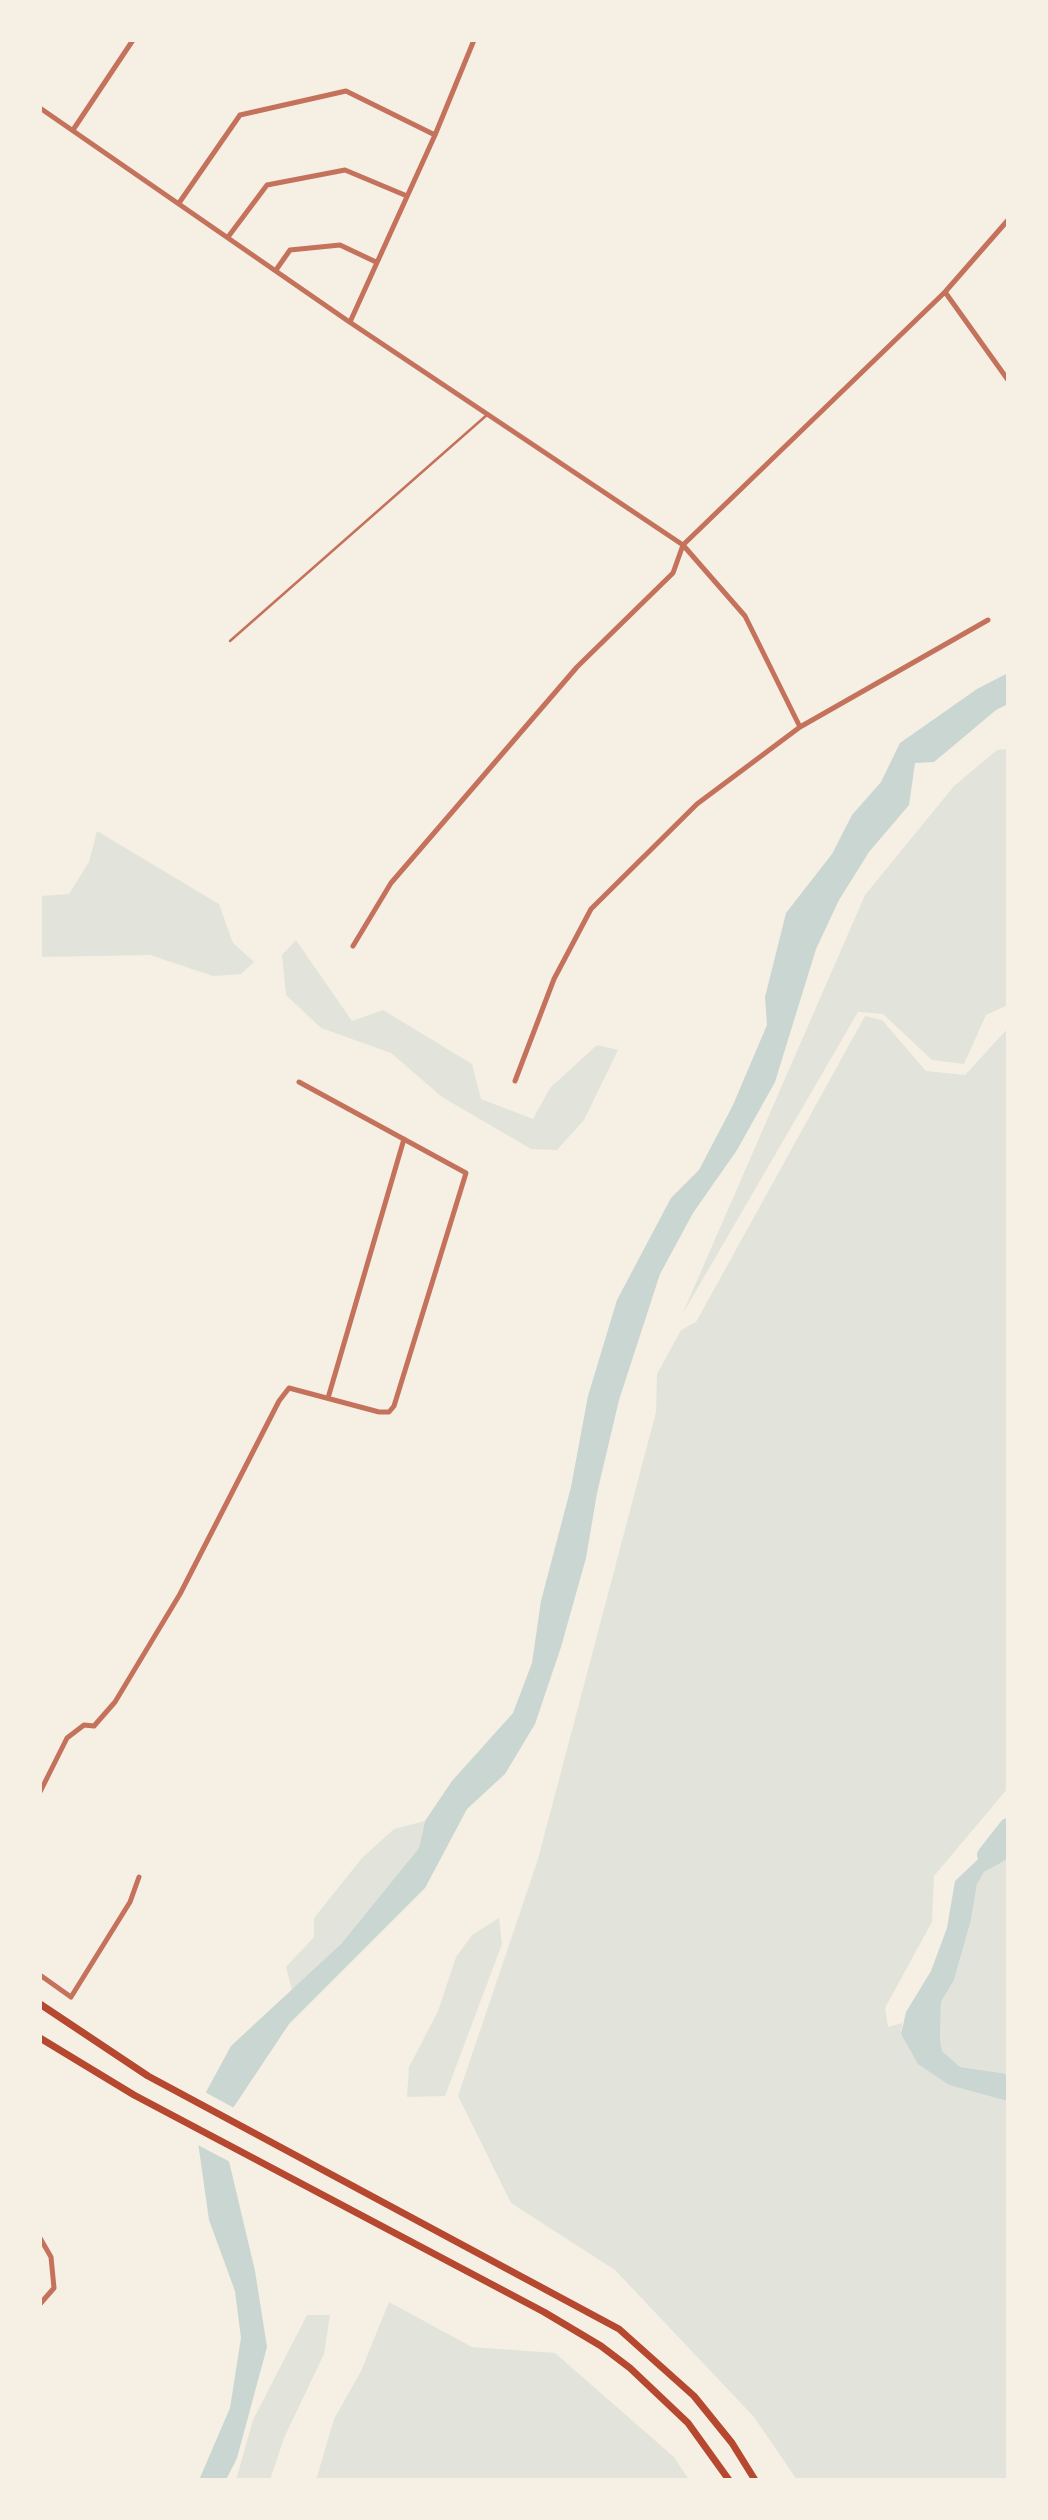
<!DOCTYPE html>
<style>
body{margin:0}
#map{position:relative;width:1048px;height:2520px;overflow:hidden;background:#f6efe4;font-family:"IBM Plex Sans",sans-serif}
canvas{display:block}
.frame{position:absolute;inset:0;border:42px solid #f6efe4;pointer-events:none}
</style>
<div id="map">
<canvas width="1048" height="2520"></canvas>
<div class="frame"></div>
</div>
<script>
const ctx = document.querySelector('canvas').getContext('2d');
ctx.lineJoin = 'round';
function fill(path, color) {
  ctx.fillStyle = color;
  ctx.fill(path, 'evenodd');
}
function poly(rows) {
  const path = new Path2D();
  for (const r of rows) {
    path.moveTo(r[0], r[1]);
    for (let i = 2; i < r.length; i += 2) path.lineTo(r[i], r[i + 1]);
  }
  return path;
}
function stroke(path, color, width, dash) {
  ctx.strokeStyle = color;
  ctx.lineWidth = width;
  ctx.lineCap = dash ? 'butt' : 'round';
  ctx.setLineDash(dash || []);
  ctx.stroke(path);
}
const green = poly([
 [1008,749,1008,1005,986,1015,964,1064,932,1060,883,1014,858,1012,682,1315,865,895,954,786,997,750],
 [97,831,219,904,233,943,254,962,241,974,213,976,150,955,40,957,40,896,69,894,89,862],
 [296,940,352,1021,383,1010,472,1064,481,1099,533,1119,550,1088,597,1045,618,1050,584,1120,557,1150,531,1149,442,1097,391,1053,321,1028,286,995,282,955],
 [865,1016,882,1020,926,1071,965,1075,1008,1028,1008,1788,934,1876,932,1922,885,2008,888,2027,902,2023,901,2035,1008,2101,1008,2480,797,2480,754,2417,615,2270,511,2203,458,2096,538,1859,656,1412,657,1374,681,1330,696,1322],
 [425,1821,419,1848,341,1944,292,1990,286,1967,314,1937,314,1918,362,1858,394,1829],
 [1008,1859,1008,2074,960,2067,942,2051,940,2039,941,2002,954,1980,971,1920,977,1884,984,1872],
 [499,1918,502,1944,445,2096,407,2097,409,2067,438,2011,456,1957,472,1935],
 [389,2302,472,2347,555,2353,674,2457,689,2480,316,2480,334,2419,361,2371],
 [307,2315,330,2315,324,2354,284,2438,270,2480,236,2480,253,2420]
]);
const water = poly([
 [1008,673,1008,704,996,710,934,762,915,763,909,805,869,852,839,900,816,949,775,1082,737,1150,693,1213,660,1274,619,1400,597,1493,586,1558,561,1647,535,1724,505,1774,467,1809,425,1888,289,2024,231,2111,228,2157,255,2271,267,2347,237,2458,226,2480,199,2480,230,2408,241,2338,235,2291,209,2220,194,2114,231,2046,341,1944,419,1848,425,1821,452,1781,513,1713,532,1663,541,1601,571,1487,588,1396,617,1300,671,1198,699,1170,733,1105,767,1025,765,997,786,913,832,854,852,815,881,782,900,743,977,689],
 [1008,1831,1008,1859,984,1872,977,1884,971,1920,954,1980,941,2002,940,2039,942,2051,960,2067,1008,2074,1008,2101,949,2085,918,2064,901,2034,906,2012,931,1971,947,1928,955,1881]
]);
const pier = poly([
 [203,2091,236,2109,234,2164,194,2143,190,2113]
]);
const river = poly([
 [986,1855,1008,1827]
]);
const service = poly([
 [230,641,488,414]
]);
const minor = poly([
 [40,108,348,321,683,545,745,616,800,727],
 [73,130,133,40],
 [179,203,240,115,346,91,435,135],
 [228,237,267,185,345,170,407,196],
 [276,270,290,250,340,245,376,262],
 [945,292,1008,220],
 [350,322,435,135,474,40],
 [353,946,391,883,577,667,673,573,683,545,945,292,1008,380],
 [515,1081,554,979,591,909,697,804,800,727,988,620],
 [328,1398,404,1139],
 [40,1792,67,1738,84,1725,94,1726,115,1702,180,1594,279,1401,289,1388,379,1412,389,1412,394,1406,466,1173,299,1082],
 [40,1975,71,1997,130,1902,139,1877],
 [40,2238,51,2257,54,2288,40,2304]
]);
const secondary = poly([
 [40,2004,148,2076,619,2329,694,2396,732,2443,755,2480],
 [40,2038,134,2095,544,2312,601,2346,630,2368,688,2423,729,2480]
]);
fill(green, '#e2e4dc');
fill(water, '#c9d6d2');
fill(pier, '#f6efe4');
stroke(river, '#c9d6d2', 18);
stroke(service, '#c5725c', 2.5);
stroke(minor, '#c5725c', 5);
stroke(secondary, '#b5482f', 7);
</script>
